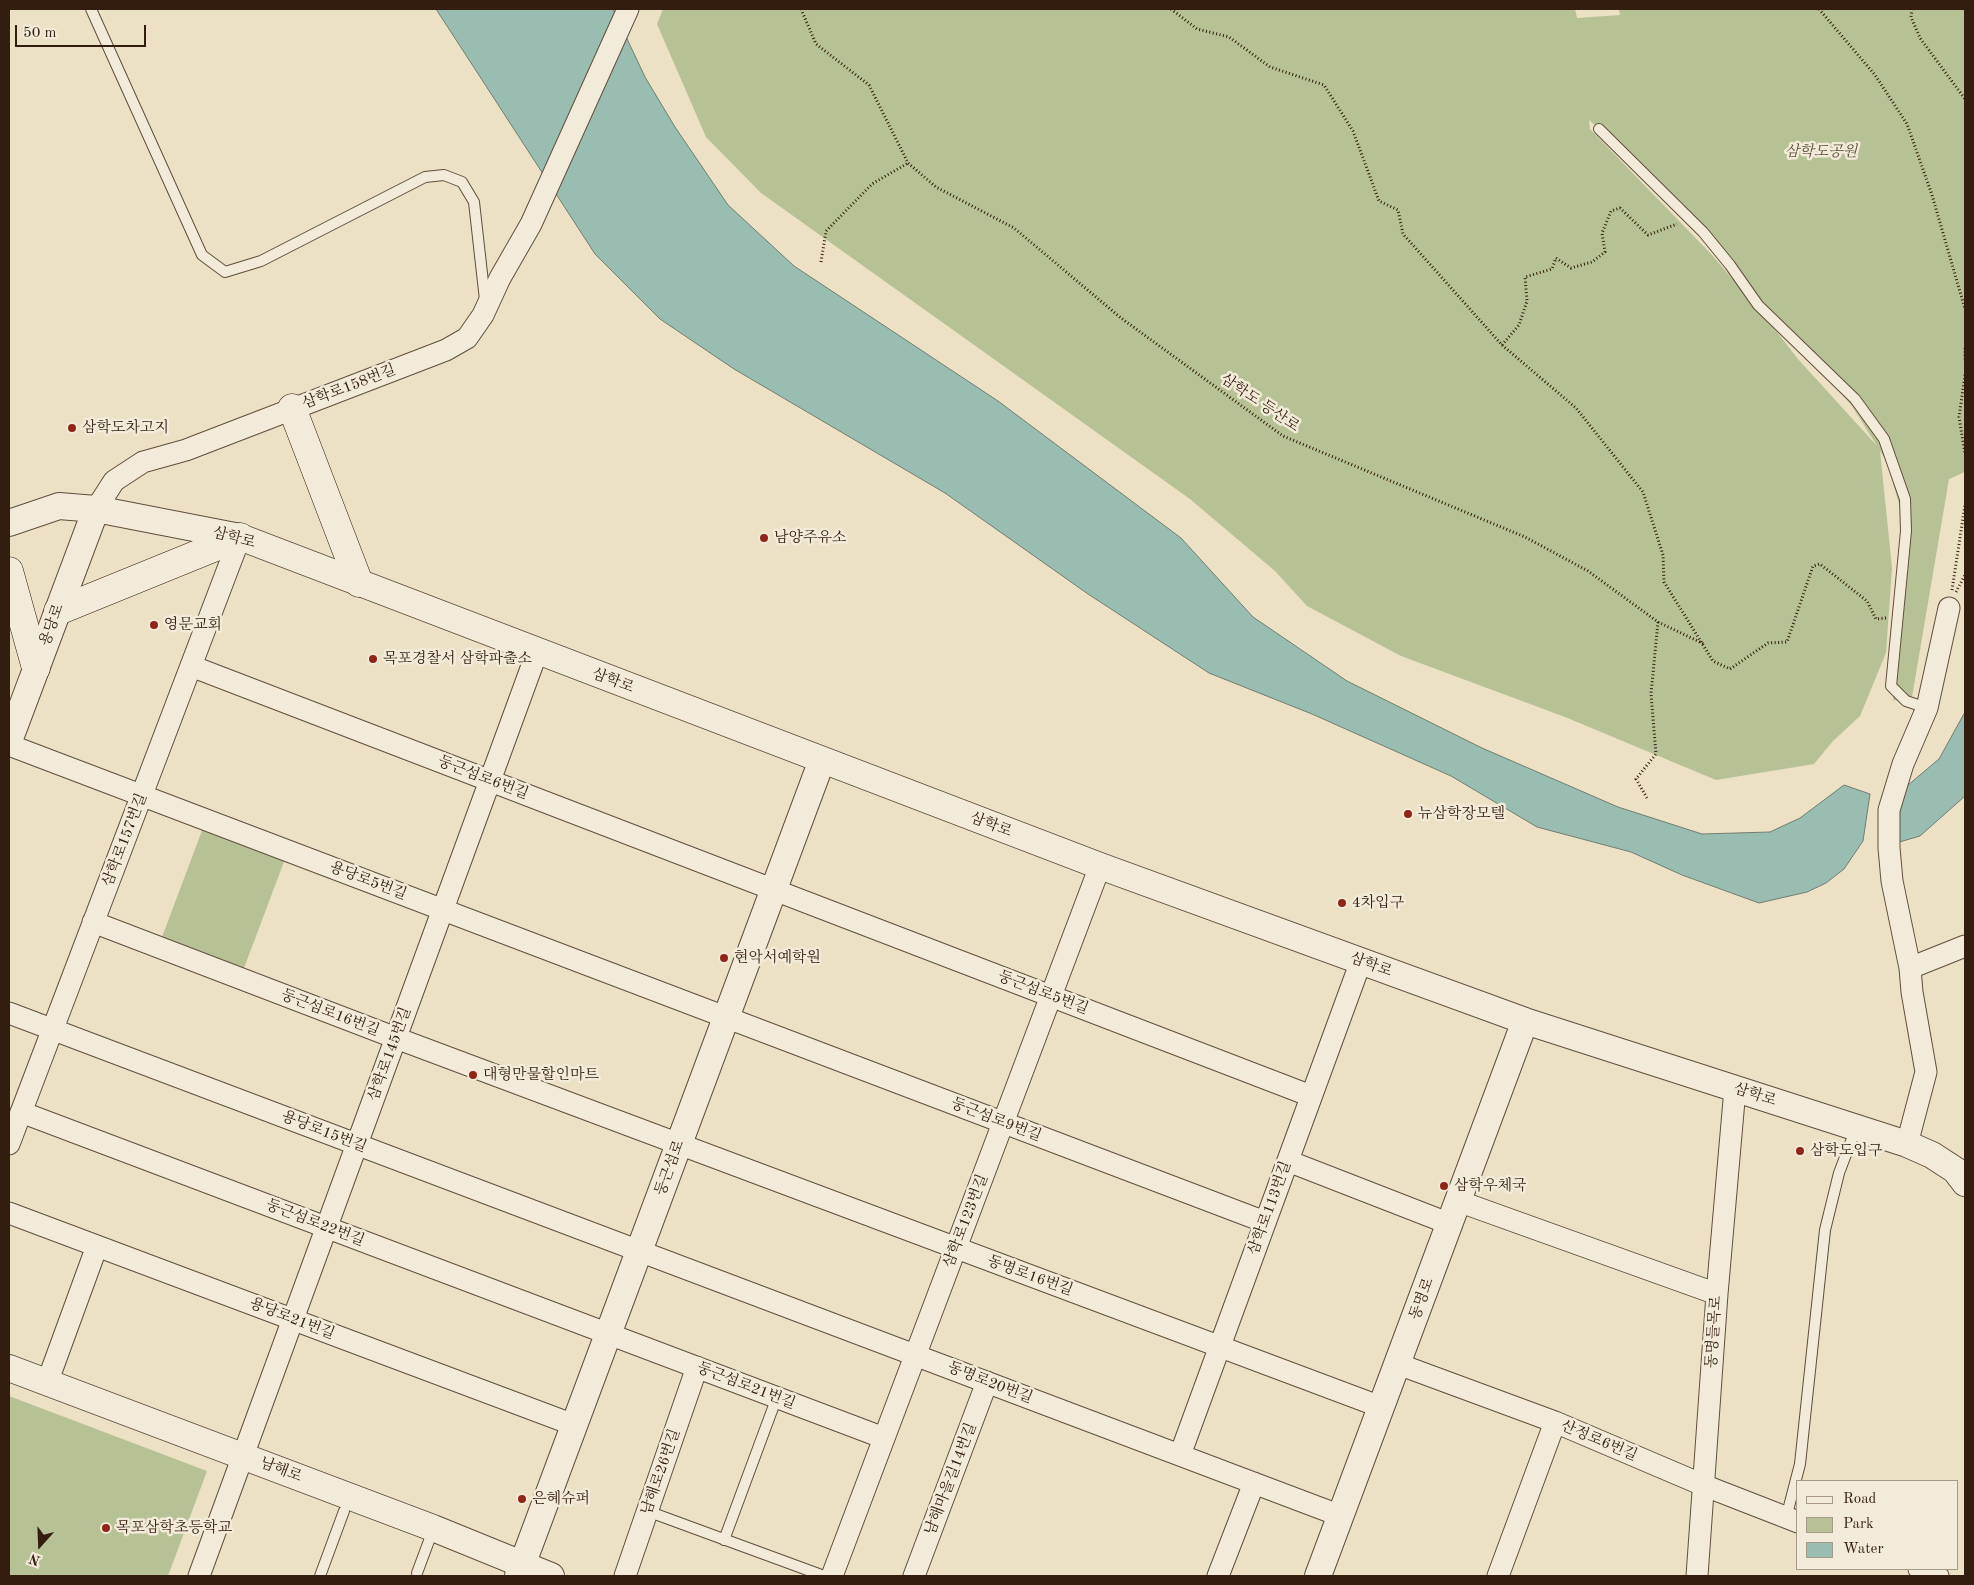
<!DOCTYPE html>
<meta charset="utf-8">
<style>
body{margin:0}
#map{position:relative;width:1974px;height:1585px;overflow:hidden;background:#ece0c5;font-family:"Old Standard TT",serif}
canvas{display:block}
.frame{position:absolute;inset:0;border:10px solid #331d0e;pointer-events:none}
.legend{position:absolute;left:1796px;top:1480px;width:162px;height:90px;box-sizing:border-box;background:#f3ebd9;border:1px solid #a69988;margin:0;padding:6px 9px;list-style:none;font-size:15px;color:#331d0e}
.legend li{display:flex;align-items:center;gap:10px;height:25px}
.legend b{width:25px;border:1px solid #a69988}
.north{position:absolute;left:15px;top:1520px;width:50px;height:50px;-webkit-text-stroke:4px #f3ebd9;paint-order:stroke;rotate:200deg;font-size:14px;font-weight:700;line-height:20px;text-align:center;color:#331d0e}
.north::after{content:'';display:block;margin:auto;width:18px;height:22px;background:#331d0e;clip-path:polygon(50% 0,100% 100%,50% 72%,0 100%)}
.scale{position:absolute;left:15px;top:25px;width:131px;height:22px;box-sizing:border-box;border:2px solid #331d0e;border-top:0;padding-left:6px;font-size:15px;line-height:18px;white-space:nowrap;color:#331d0e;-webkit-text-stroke:4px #f3ebd9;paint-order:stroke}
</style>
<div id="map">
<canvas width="1974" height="1585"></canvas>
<div class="frame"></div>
<ul class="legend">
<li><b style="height:6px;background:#f3ebd9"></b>Road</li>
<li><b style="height:14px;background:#b6c296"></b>Park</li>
<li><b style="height:14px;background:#99bdb1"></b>Water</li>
</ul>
<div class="north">N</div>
<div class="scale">50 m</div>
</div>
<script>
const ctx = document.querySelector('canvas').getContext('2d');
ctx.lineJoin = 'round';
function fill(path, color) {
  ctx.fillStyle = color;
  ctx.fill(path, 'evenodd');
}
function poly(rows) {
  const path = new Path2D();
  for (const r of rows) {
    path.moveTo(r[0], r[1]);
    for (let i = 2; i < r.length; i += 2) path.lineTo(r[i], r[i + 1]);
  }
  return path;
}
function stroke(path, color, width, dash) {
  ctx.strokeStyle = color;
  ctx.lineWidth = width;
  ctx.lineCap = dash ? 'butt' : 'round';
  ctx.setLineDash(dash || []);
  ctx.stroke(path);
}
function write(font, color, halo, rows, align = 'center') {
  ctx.font = font + ' "Old Standard TT","Noto Serif KR",serif';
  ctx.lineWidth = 5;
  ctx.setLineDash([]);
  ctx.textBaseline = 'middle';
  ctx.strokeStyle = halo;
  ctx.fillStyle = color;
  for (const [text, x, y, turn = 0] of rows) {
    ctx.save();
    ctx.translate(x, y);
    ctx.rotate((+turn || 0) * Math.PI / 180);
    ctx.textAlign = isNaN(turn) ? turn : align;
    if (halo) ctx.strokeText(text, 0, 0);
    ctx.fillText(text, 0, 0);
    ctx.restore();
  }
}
const green = poly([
 [663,9,1575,9,1577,18,1620,15,1619,9,1965,9,1965,472,1949,479,1911,703,1893,700,1892,650,1901,633,1901,511,1887,462,1880,451,1892,568,1886,653,1860,716,1833,741,1814,764,1716,780,1565,717,1401,656,1307,606,1275,571,1190,499,761,193,706,137,657,24],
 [1589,120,1662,184,1758,309,1712,255,1590,129],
 [1773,327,1807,355,1852,406,1877,446,1798,359],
 [203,828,285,859,244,968,162,937],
 [9,1396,207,1471,168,1576,9,1576]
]);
const water = poly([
 [436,9,613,9,645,77,675,127,728,205,794,266,998,401,1181,538,1253,617,1347,681,1482,748,1618,807,1702,834,1770,832,1800,818,1844,785,1870,794,1863,841,1844,869,1826,883,1807,892,1759,903,1682,875,1631,852,1537,827,1451,776,1312,714,1209,673,1088,594,945,493,734,369,660,319,595,254,436,9],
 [1965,712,1965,796,1920,836,1896,843,1901,791,1939,759,1965,712]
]);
const path = poly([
 [801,9,816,44,869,85,908,163,936,187,1014,228,1121,318,1283,436,1525,537,1588,571,1658,622,1704,644],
 [1171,9,1197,29,1229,37,1270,67,1324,85,1353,131,1379,201,1398,210,1403,234,1502,345,1576,408,1643,492,1663,555,1664,582,1713,661,1730,669,1768,643,1787,642,1813,566,1820,564,1867,601,1876,619,1886,618],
 [1819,9,1875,75,1907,124,1932,195,1965,309],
 [1912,9,1911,17,1920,38,1965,99],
 [821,262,826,231,872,184,908,163],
 [1502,345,1519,325,1527,301,1525,277,1552,269,1556,258,1571,268,1592,262,1605,252,1602,233,1611,211,1620,208,1648,235,1677,224],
 [1965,348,1965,362],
 [1965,375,1959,417,1965,454],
 [1952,590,1965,505],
 [1956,592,1965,575],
 [1647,798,1636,779,1656,754,1651,694,1658,622]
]);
const service = poly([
 [91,9,202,255,225,272,261,261,425,177,444,175,462,182,474,202,485,300],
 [1599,129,1703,232,1730,265,1758,305,1855,399,1884,439,1905,499,1906,531,1891,686,1906,701,1927,708],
 [647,1511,824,1576],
 [1786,1518,1800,1464,1825,1230,1839,1173,1856,1128],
 [724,1540,777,1397],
 [417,1573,433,1530],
 [320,1576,344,1511]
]);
const minor = poly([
 [96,509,114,481,143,462,186,450,446,350,467,338,483,315,500,278,531,224,628,9],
 [191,666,1311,1096],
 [9,745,1265,1222],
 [93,922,396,1038,1381,1407],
 [1910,968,1892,881,1889,848,1889,810,1903,764,1927,708,1949,608],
 [9,1013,1341,1516],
 [21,1112,884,1438],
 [9,1144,240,537],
 [1907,1144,1926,1072,1912,992,1910,968,1965,946],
 [1288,1161,1450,1224],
 [1458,1201,1717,1294],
 [9,1213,574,1425],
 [1398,1364,1555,1422,1703,1485,1798,1522],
 [47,1383,97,1246],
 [1180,1455,1361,961],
 [1919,1569,1938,1576],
 [199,1576,537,652],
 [625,1576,697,1367],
 [832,1576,1100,866],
 [914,1576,987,1382],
 [1218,1576,1254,1483],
 [1498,1576,1555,1422],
 [1697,1576,1717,1294,1735,1089]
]);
const tertiary = poly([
 [9,523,59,506,96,509,240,537,1100,866,1525,1021,1907,1144,1932,1155,1955,1170,1965,1183],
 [9,741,96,509],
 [9,1368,433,1528,551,1576],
 [518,1576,822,760],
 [1318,1576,1525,1021]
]);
const secondary = poly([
 [292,408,359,583],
 [9,571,36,668],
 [58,611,240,537]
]);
const markers = [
 [72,428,5,"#8f2418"],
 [764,538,5,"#8f2418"],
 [154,625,5,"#8f2418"],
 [373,659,5,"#8f2418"],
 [1408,814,5,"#8f2418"],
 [1342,903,5,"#8f2418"],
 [724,958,5,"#8f2418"],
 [473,1075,5,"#8f2418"],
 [1800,1151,5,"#8f2418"],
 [1444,1186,5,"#8f2418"],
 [522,1499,5,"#8f2418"],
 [106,1528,5,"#8f2418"]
];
const parkNames = [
 ["삼학도공원",1821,152]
];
const streetNames = [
 ["삼학로158번길",349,387,-21],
 ["삼학도 등산로",1260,403,34],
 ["삼학로",234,538,15],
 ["용당로",52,625,-70],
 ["삼학로",613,681,21],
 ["둥근섬로6번길",483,778,21],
 ["삼학로",991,825,21],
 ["삼학로157번길",125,840,-69],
 ["용당로5번길",368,881,21],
 ["삼학로",1371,965,20],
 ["둥근섬로5번길",1043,993,21],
 ["둥근섬로16번길",330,1013,21],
 ["삼학로145번길",390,1054,-70],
 ["삼학로",1755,1095,18],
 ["둥근섬로9번길",996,1120,21],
 ["용당로15번길",324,1132,21],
 ["둥근섬로",670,1168,-70],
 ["삼학로113번길",1270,1208,-70],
 ["삼학로123번길",966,1221,-69],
 ["둥근섬로22번길",315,1223,21],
 ["동명로16번길",1030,1276,20],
 ["동명로",1422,1299,-70],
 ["용당로21번길",292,1319,21],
 ["동명들목로",1714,1332,-86],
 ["동명로20번길",990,1383,21],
 ["둥근섬로21번길",746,1386,21],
 ["산정로6번길",1599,1441,23],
 ["남해로",281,1470,21],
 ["남해로26번길",661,1472,-71],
 ["남해마을길14번길",951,1479,-69]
];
const poiNames = [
 ["삼학도차고지",82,428],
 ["남양주유소",774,538],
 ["영문교회",164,625],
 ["목포경찰서 삼학파출소",383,659],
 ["뉴삼학장모텔",1418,814],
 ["4차입구",1352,903],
 ["현악서예학원",734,958],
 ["대형만물할인마트",483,1075],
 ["삼학도입구",1810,1151],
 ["삼학우체국",1454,1186],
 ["은혜슈퍼",532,1499],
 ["목포삼학초등학교",116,1528]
];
fill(green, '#b6c296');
fill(water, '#99bdb1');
stroke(water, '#707d70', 1);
stroke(service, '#614e3c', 12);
stroke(minor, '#614e3c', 23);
stroke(tertiary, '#614e3c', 28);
stroke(secondary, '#331d0e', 29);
stroke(path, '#331d0e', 3, [1, 2.5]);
stroke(service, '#f3ebd9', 10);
stroke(minor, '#f3ebd9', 21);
stroke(tertiary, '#f3ebd9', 26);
stroke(secondary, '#f3ebd9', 28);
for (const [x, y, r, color] of markers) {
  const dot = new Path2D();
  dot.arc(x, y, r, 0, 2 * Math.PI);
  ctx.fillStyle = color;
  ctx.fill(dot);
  stroke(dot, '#f3ebd9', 2);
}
write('italic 15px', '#5a4f37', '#f3ebd9', parkNames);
write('15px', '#331d0e', '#f3ebd9', streetNames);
write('15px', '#331d0e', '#f3ebd9', poiNames, 'left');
</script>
